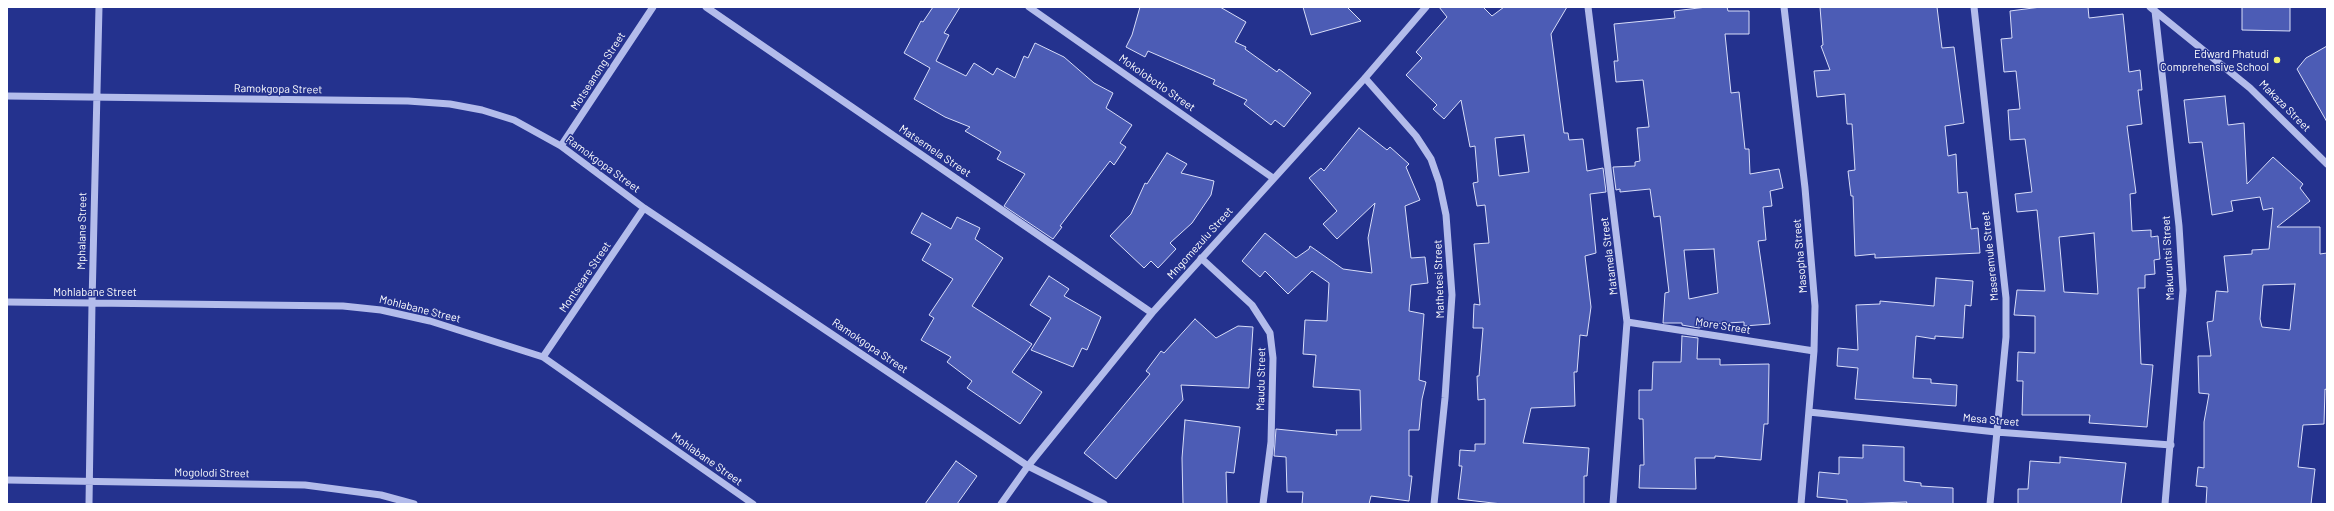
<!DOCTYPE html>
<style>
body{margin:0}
#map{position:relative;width:2334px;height:511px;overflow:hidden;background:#24328e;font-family:Barlow,sans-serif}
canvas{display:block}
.frame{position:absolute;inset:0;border:8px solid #fff;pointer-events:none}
</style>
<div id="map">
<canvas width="2334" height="511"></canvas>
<div class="frame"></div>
</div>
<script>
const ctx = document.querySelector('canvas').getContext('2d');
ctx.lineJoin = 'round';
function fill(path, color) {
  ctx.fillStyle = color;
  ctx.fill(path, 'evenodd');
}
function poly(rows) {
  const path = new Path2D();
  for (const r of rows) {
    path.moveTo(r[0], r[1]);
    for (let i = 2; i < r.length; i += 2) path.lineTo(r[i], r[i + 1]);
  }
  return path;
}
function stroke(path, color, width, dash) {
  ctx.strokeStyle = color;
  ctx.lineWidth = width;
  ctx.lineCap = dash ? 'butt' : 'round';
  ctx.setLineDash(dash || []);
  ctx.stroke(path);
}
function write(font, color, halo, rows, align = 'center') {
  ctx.font = font + ' Barlow,sans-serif';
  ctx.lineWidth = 3;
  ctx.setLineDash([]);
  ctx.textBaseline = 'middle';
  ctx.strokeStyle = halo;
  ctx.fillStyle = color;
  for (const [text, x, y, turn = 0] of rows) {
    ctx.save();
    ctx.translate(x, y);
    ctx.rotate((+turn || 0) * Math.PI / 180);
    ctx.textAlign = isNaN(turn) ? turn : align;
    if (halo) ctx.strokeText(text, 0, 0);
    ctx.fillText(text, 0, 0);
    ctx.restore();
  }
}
const building = poly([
 [933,7,960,7,944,33,949,35,936,61,966,76,974,63,993,75,997,68,1015,78,1024,56,1028,58,1035,43,1064,57,1094,83,1113,93,1106,108,1132,125,1120,143,1126,147,1114,165,1110,161,1060,226,1062,227,1053,239,1004,206,1025,174,997,159,1001,152,965,131,970,127,945,117,914,99,930,68,904,53,921,21,923,22,933,7],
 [1140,7,1220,7,1246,22,1235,42,1246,47,1245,49,1277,72,1279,69,1311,93,1284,127,1275,120,1271,125,1244,104,1247,100,1213,84,1215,80,1148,51,1145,57,1126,47,1132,35,1140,7],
 [1303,7,1347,7,1361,21,1311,35,1303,7],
 [1439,7,1483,7,1492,16,1504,7,1567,7,1551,34,1564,133,1568,133,1569,140,1583,139,1587,171,1603,168,1606,192,1590,194,1596,253,1585,256,1591,307,1587,336,1580,335,1577,372,1574,372,1575,406,1531,408,1523,443,1589,448,1587,476,1584,476,1584,504,1502,504,1458,499,1462,466,1459,466,1460,450,1475,451,1475,444,1485,444,1485,399,1478,400,1477,376,1479,376,1483,328,1473,328,1474,304,1480,305,1474,244,1489,243,1485,205,1477,206,1473,183,1478,182,1475,146,1470,147,1461,100,1444,119,1433,109,1437,105,1406,75,1422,58,1416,52,1447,17,1439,7],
 [1524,135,1529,172,1499,176,1495,138,1524,135],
 [1707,7,1727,7,1728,11,1749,11,1749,34,1725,34,1731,93,1739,92,1745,149,1749,149,1750,174,1779,169,1783,188,1770,191,1772,206,1763,207,1766,240,1758,241,1770,324,1744,326,1744,322,1711,324,1699,328,1682,325,1682,323,1663,323,1665,293,1669,292,1660,216,1654,217,1650,189,1620,192,1620,189,1616,190,1613,167,1635,166,1635,162,1640,161,1637,128,1649,127,1643,80,1616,82,1614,61,1618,61,1614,24,1675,18,1674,11,1707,7],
 [1714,249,1718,293,1689,299,1684,250,1714,249],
 [1820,7,1937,7,1942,48,1954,47,1964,123,1945,126,1948,156,1956,154,1958,193,1967,192,1971,229,1978,228,1980,253,1875,258,1875,254,1855,256,1853,196,1851,196,1848,171,1855,170,1852,124,1847,124,1845,94,1817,97,1814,71,1830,70,1821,46,1823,45,1820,7],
 [2041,7,2088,7,2089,18,2123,14,2129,72,2140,70,2142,90,2138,90,2142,124,2127,126,2136,193,2130,194,2132,231,2151,230,2151,237,2158,236,2160,259,2154,260,2155,274,2145,275,2145,288,2138,288,2141,364,2153,365,2147,427,2089,423,2090,415,2022,415,2023,381,2017,381,2018,352,2035,353,2035,316,2014,315,2017,290,2045,291,2037,210,2017,212,2015,194,2032,192,2025,139,2010,140,2008,110,2020,109,2016,71,2004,72,2001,39,2012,38,2010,11,2041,7],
 [2094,233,2098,294,2064,292,2059,237,2094,233],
 [2242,7,2290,7,2290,31,2242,30,2242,7],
 [2327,46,2327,122,2297,69,2306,58,2327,46],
 [2225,96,2228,125,2244,123,2247,184,2273,157,2303,184,2300,188,2310,201,2277,227,2320,227,2320,254,2327,253,2327,390,2325,389,2324,424,2303,425,2298,467,2315,469,2311,504,2206,504,2207,487,2196,486,2198,467,2204,468,2204,422,2209,394,2199,393,2198,356,2211,356,2207,322,2213,321,2216,291,2228,292,2224,256,2252,254,2252,250,2269,249,2273,208,2263,210,2260,197,2231,201,2233,211,2212,215,2202,142,2189,143,2184,100,2225,96],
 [2295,284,2290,330,2262,327,2260,319,2263,285,2295,284],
 [1359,128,1387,150,1390,147,1409,164,1406,167,1420,200,1405,206,1411,258,1425,257,1428,283,1411,285,1409,311,1424,314,1419,380,1426,382,1422,399,1419,430,1409,430,1409,476,1412,476,1409,501,1371,496,1369,504,1302,504,1303,492,1287,492,1286,457,1274,456,1276,429,1337,435,1336,430,1361,430,1360,390,1313,387,1316,355,1303,354,1305,320,1327,321,1329,283,1312,271,1288,294,1265,271,1260,277,1242,261,1265,233,1296,258,1309,249,1310,246,1343,269,1372,273,1368,238,1375,203,1337,239,1323,224,1337,211,1309,178,1321,168,1324,171,1359,128],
 [1167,153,1187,164,1181,173,1214,181,1211,195,1192,223,1170,243,1176,249,1158,268,1151,261,1144,268,1110,236,1131,214,1145,183,1147,184,1167,153],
 [922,213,951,229,957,217,980,228,975,239,1003,258,972,306,1032,344,1012,372,1042,392,1020,424,967,388,972,381,947,362,951,357,921,340,934,318,929,315,953,279,922,260,931,244,911,233,922,213],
 [1049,276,1069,289,1064,296,1101,317,1087,350,1082,348,1073,367,1031,350,1051,318,1030,305,1049,276],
 [1936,278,1973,281,1971,306,1965,305,1963,338,1935,336,1935,339,1916,336,1913,378,1931,379,1931,383,1957,385,1956,406,1855,399,1858,368,1837,366,1838,348,1858,350,1856,305,1880,304,1880,301,1934,306,1936,278],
 [1195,319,1216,338,1238,326,1253,327,1249,388,1181,385,1183,400,1116,479,1084,453,1150,374,1146,371,1161,351,1164,353,1195,319],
 [1682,336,1698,338,1697,359,1720,359,1720,365,1769,364,1768,424,1764,424,1761,460,1715,456,1715,458,1695,458,1696,489,1639,488,1640,465,1644,465,1643,419,1639,419,1639,390,1652,390,1653,362,1681,362,1682,336],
 [1185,420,1240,427,1234,473,1226,472,1227,504,1183,504,1182,458,1185,420],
 [1863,445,1904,447,1904,481,1921,483,1921,486,1953,488,1953,504,1906,504,1907,502,1847,504,1847,500,1817,497,1819,472,1839,474,1839,457,1863,458,1863,445],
 [2060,457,2126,463,2121,504,2018,504,2018,489,2028,489,2030,461,2060,463,2060,457],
 [956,461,977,476,957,504,925,504,956,461]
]);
const minor = poly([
 [706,7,1152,313],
 [1029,7,1273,178],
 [1588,7,1627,322,1613,504],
 [1784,7,1805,188,1815,306,1814,351,1801,504],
 [1974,7,2006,298,2006,337,1990,504],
 [2150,7,2250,88,2327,164],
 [2155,11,2179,226,2183,290,2165,504],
 [1365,78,1416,136,1431,159,1439,182,1446,215,1452,295,1445,398,1434,504],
 [7,96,408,101,450,104,482,110,514,120,561,146,644,208,1028,466,1104,504],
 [561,146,653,7],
 [1201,258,1252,305,1270,333,1273,358,1271,442,1263,504],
 [7,302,343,306,381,310,430,321,543,357,753,504],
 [1627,322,1814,351],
 [543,357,644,208],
 [1809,412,1996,432,2171,445],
 [7,480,305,485,381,495,414,504],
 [89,504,92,303,99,7],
 [1001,504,1028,466,1152,313,1365,78,1426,7]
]);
const markers = [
 [2277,60,4,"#f5f676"]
];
const poiNames = [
 ["Edward Phatudi",2269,54],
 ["Comprehensive School",2269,67]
];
const streetNames = [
 ["Motseanong Street",598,71,-57],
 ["Mokolobotlo Street",1157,83,35],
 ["Ramokgopa Street",278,89,1],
 ["Makaza Street",2285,106,45],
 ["Matsemela Street",935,151,34],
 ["Ramokgopa Street",603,164,36],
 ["Mphalane Street",82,231,-89],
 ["Mngomezulu Street",1200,243,-48],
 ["Matamela Street",1609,256,-97],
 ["Masopha Street",1800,256,-95],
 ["Maseremule Street",1990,256,-96],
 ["Makuruntsi Street",2168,258,-93],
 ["Montseare Street",585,277,-56],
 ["Mathetesi Street",1439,279,-92],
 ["Mohlabane Street",95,292],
 ["Mohlabane Street",420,309,14],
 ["More Street",1723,326,9],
 ["Ramokgopa Street",870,346,34],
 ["Maudu Street",1261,379,-89],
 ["Mesa Street",1991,420,5],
 ["Mohlabane Street",707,459,35],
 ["Mogolodi Street",212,473,1]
];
fill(building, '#4c5cb5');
stroke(building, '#d8ddf8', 1);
stroke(minor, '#b3bceb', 7);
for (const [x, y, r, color] of markers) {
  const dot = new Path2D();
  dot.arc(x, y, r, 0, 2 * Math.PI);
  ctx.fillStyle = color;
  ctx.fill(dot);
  stroke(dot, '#24328e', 1.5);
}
write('11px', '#fff', '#24328e', poiNames, 'right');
write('11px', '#fff', '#24328e', streetNames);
</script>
